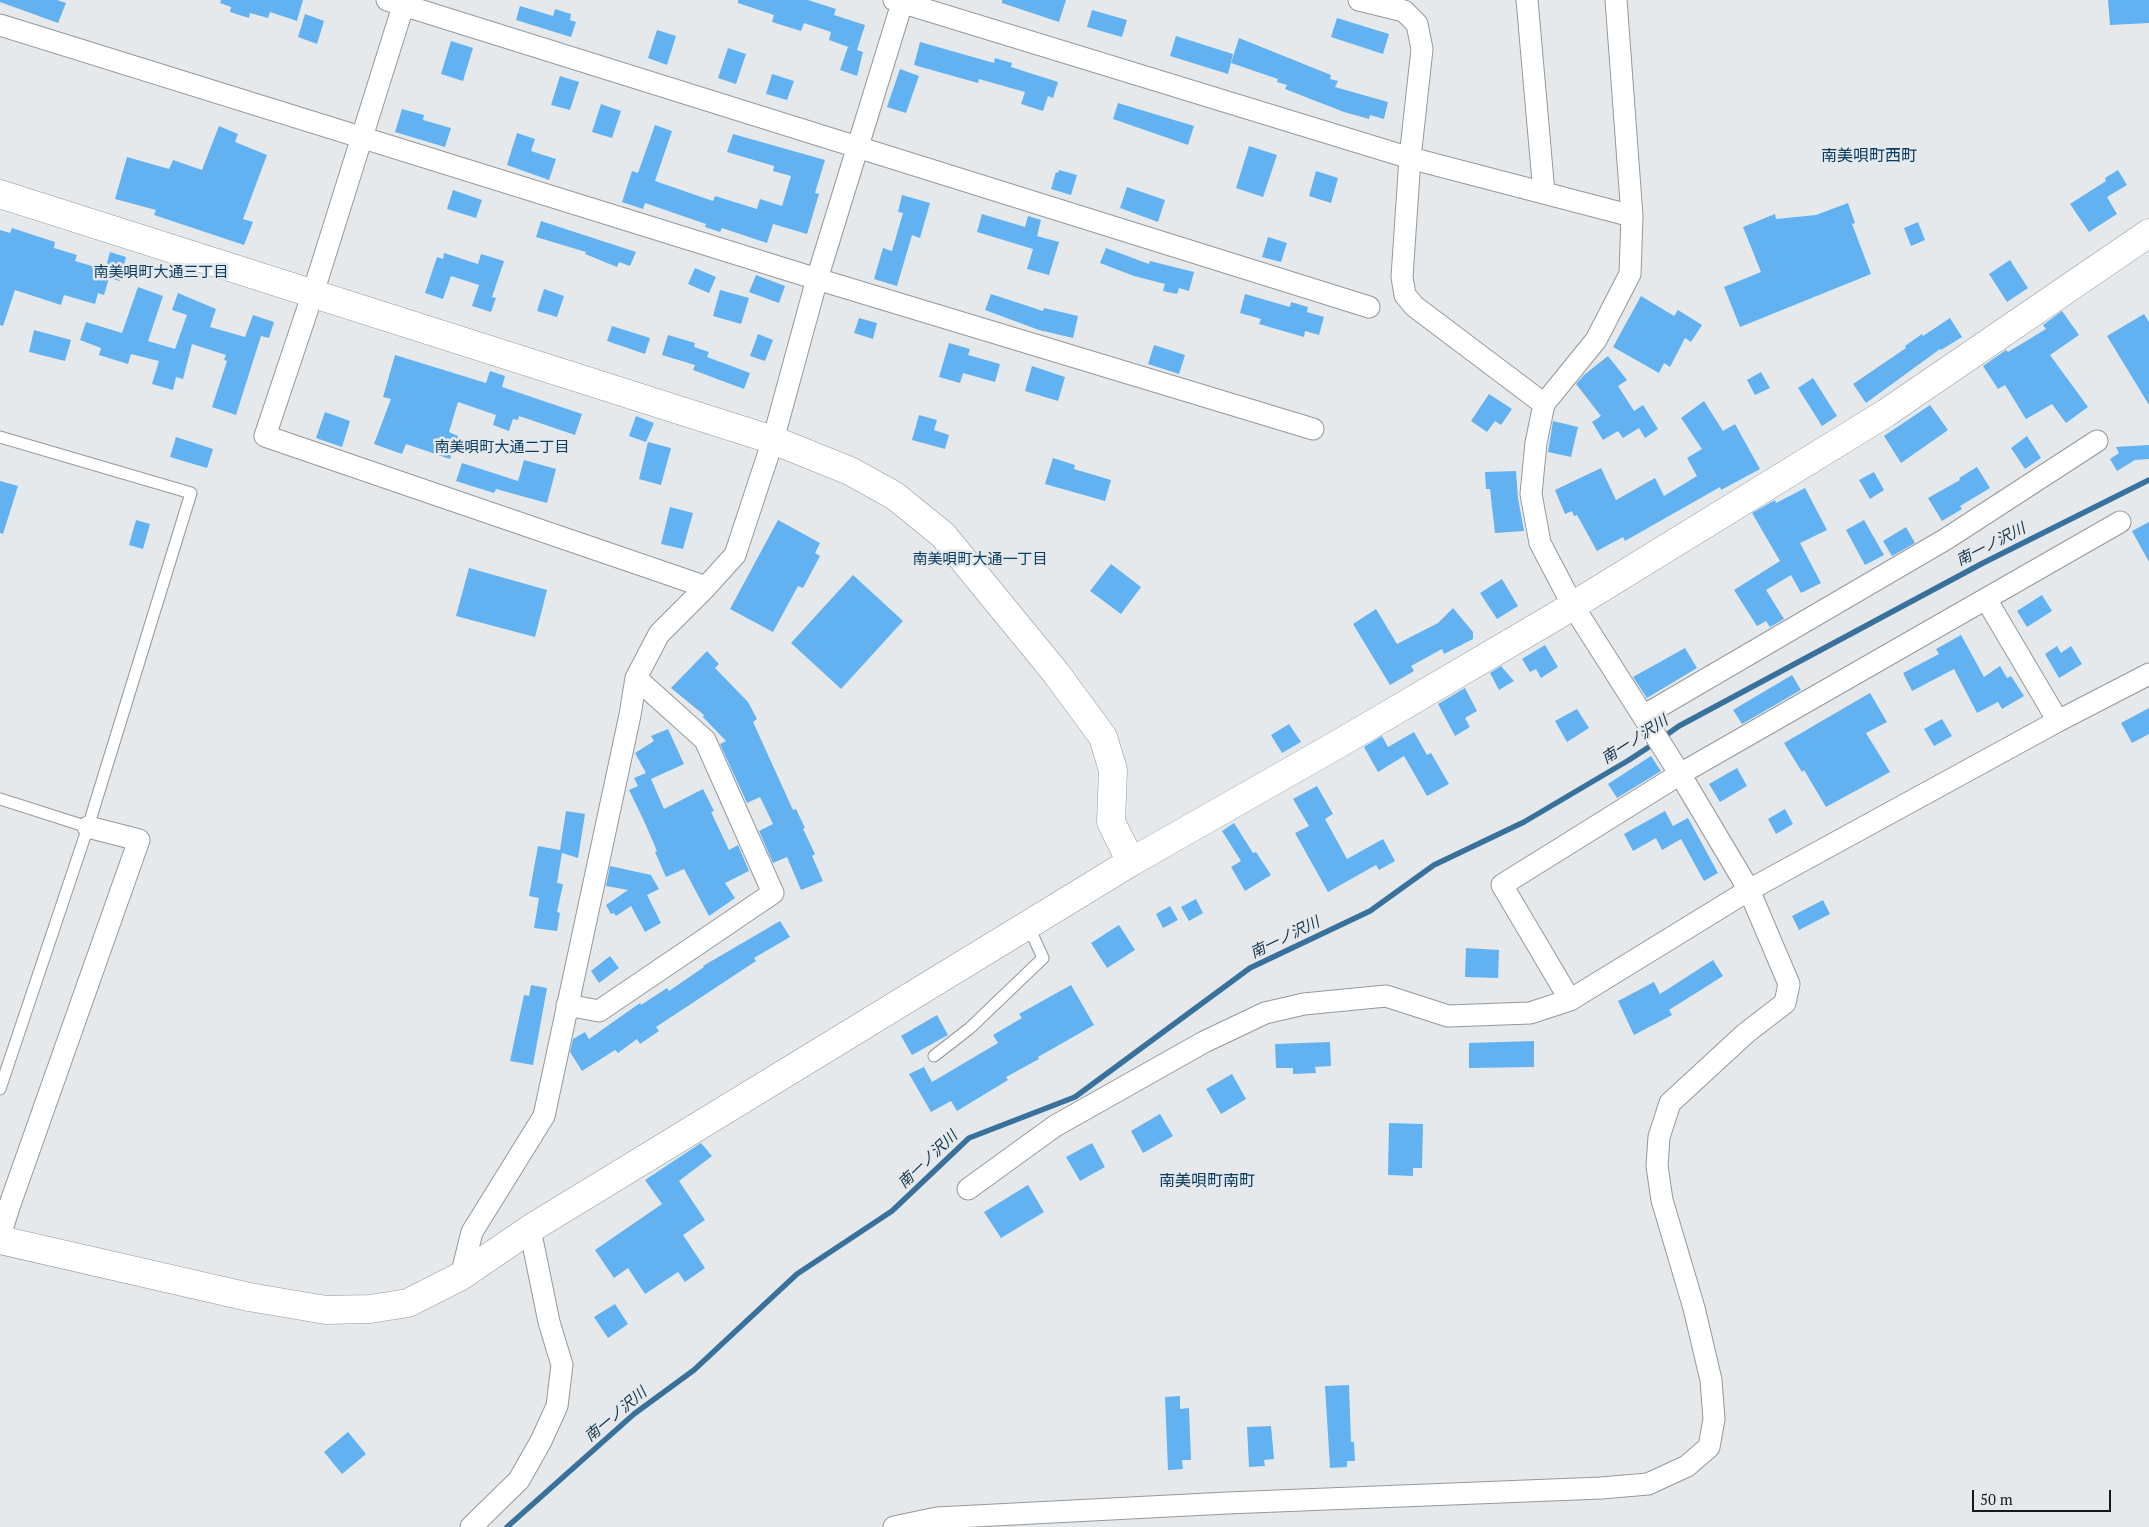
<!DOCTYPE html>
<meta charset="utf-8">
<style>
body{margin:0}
#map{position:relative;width:2149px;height:1527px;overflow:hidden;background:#e6e9eb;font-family:"PT Serif",serif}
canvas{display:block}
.scale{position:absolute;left:1972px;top:1490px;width:139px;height:22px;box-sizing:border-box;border:2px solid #161718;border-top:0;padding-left:6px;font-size:15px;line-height:18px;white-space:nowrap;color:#161718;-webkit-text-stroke:4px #e6e9eb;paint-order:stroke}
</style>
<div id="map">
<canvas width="2149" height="1527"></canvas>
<div class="scale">50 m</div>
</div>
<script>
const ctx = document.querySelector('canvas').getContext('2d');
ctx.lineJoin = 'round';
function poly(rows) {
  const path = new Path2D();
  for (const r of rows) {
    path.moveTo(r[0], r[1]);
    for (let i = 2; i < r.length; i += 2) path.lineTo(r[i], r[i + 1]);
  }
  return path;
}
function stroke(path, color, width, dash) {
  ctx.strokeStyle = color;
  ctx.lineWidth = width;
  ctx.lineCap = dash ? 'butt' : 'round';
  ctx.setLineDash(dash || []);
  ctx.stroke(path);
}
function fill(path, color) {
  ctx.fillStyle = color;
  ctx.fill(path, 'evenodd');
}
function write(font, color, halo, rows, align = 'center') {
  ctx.font = font + ' "PT Serif","Noto Sans JP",serif';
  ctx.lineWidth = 5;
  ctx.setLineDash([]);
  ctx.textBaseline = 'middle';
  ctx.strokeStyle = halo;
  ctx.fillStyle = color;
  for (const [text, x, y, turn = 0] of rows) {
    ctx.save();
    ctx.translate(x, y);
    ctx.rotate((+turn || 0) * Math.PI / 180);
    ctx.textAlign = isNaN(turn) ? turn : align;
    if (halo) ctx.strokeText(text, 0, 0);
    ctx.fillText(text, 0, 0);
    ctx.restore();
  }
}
const stream = poly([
 [1662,738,1679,726,1983,563,2149,480],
 [507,1527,634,1414,694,1370,797,1274,892,1211,969,1138,1075,1097,1250,968,1370,911,1434,865,1524,822,1629,760,1655,743]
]);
const building = poly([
 [0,0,57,0,66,3,58,23,0,2],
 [221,0,303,0,297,21,270,12,268,18,250,13,249,18,230,12,231,7,220,3],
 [738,0,808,0,836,9,834,15,865,25,857,50,863,52,857,76,840,70,848,47,857,50,829,40,831,32,804,23,801,31,772,22,774,15,738,3],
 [1002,0,1066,0,1059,22,1002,3],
 [2108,0,2149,0,2149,23,2110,25],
 [520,6,553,16,555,9,571,14,570,20,576,22,571,37,516,20],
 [1092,10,1127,20,1122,37,1087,27],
 [305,14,324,21,317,44,298,37],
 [1337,18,1389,34,1383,54,1331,37],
 [657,30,676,36,667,65,648,58],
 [1176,36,1233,54,1228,74,1170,56],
 [1239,38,1331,75,1330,79,1338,81,1335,87,1388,102,1384,119,1370,115,1369,119,1344,112,1285,89,1287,85,1277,82,1278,79,1231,63],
 [451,41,473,48,463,81,441,74],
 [920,42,994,63,995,58,1012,63,1011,67,1058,82,1053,98,1048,96,1043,111,1021,104,1025,92,979,79,978,83,914,65],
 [728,48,746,54,736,84,718,78],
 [900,69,919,76,906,113,887,107],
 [772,74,794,81,787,100,766,94],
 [560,76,579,82,570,110,551,105],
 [1118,103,1194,126,1188,145,1113,119],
 [601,104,621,111,612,138,592,132],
 [402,109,424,115,423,120,451,128,445,147,395,132],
 [655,125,672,131,655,181,713,201,715,196,757,209,760,199,782,206,791,176,773,171,774,166,727,152,733,134,825,160,815,193,819,194,807,234,773,224,767,243,722,228,720,232,705,227,706,224,645,203,643,209,622,202,632,171,638,173],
 [219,126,238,134,235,142,267,155,243,219,253,222,244,245,154,215,156,210,115,199,127,157,169,169,173,160,202,170],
 [517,133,535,139,531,151,556,159,549,180,507,165],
 [1249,146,1277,155,1263,197,1236,188],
 [1059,170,1077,175,1071,195,1051,189,1056,172,1058,173],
 [2118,170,2127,185,2107,197,2117,214,2089,232,2070,204,2106,181,2105,178],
 [1316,171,1338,178,1331,203,1309,196],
 [1127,187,1165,200,1158,222,1120,208],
 [453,190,482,200,476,218,447,209],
 [902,195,930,203,920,238,912,235,897,286,874,279,883,248,892,251,903,213,898,212],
 [1848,203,1855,223,1852,224,1871,274,1740,327,1724,287,1761,272,1743,227,1775,214,1776,219,1816,215],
 [982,214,1025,227,1028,216,1041,220,1037,236,1059,242,1049,275,1027,269,1033,249,977,232],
 [541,221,636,252,630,266,619,262,617,267,585,254,586,252,536,237],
 [1918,222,1925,240,1911,246,1904,228],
 [12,228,55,242,54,248,77,255,75,261,105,270,110,252,126,257,120,281,109,278,104,295,98,293,95,304,64,295,61,305,15,290,3,326,0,325,0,230,10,233],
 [1268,237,1287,243,1281,262,1262,257],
 [1106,248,1149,264,1150,261,1194,272,1189,291,1179,288,1177,294,1163,291,1165,284,1134,276,1100,263],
 [444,253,478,264,481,254,504,261,492,297,496,298,491,312,472,306,479,285,451,276,443,299,425,293,437,257,443,259],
 [2010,260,2028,288,2007,302,1989,274],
 [695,268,716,277,709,293,688,284],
 [756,275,785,286,779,303,749,292],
 [138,287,163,296,148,341,175,349,187,315,172,310,178,293,216,309,210,327,245,337,253,315,274,322,269,338,261,336,236,415,212,407,227,361,224,360,226,355,192,344,183,379,176,377,173,390,152,384,159,361,131,354,128,364,99,355,101,348,80,340,86,322,122,333],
 [544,289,564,296,557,317,537,311],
 [720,290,749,298,741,324,713,316],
 [991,294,1043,311,1044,308,1078,316,1073,338,1039,330,985,310],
 [1245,294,1290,307,1291,302,1308,307,1307,312,1324,317,1319,335,1305,331,1304,337,1259,324,1261,319,1240,313],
 [1641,296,1674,316,1678,310,1702,325,1691,342,1685,338,1670,367,1664,363,1659,373,1613,347],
 [2062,311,2079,335,2050,355,2088,407,2066,423,2052,404,2026,419,2005,385,1998,389,1983,366,2006,350,2008,352,2046,329,2043,325],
 [2144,314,2149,322,2149,405,2107,336],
 [859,318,877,323,873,339,854,333],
 [1950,318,1962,337,1941,350,1940,349,1866,403,1853,384,1906,348,1905,346,1922,334,1923,336],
 [612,326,650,338,645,354,607,341],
 [34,330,71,340,65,361,29,352],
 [758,334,773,340,765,361,750,356],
 [668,335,695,343,694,347,709,352,707,357,750,373,744,389,693,370,695,365,662,355],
 [949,343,970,349,968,355,1000,364,995,382,963,373,960,383,939,377],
 [1154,345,1185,355,1179,374,1148,364],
 [395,355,486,383,490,371,505,376,502,387,582,414,575,435,519,416,518,420,513,419,509,431,493,425,496,415,458,402,449,432,458,436,450,459,406,444,402,454,374,444,391,399,383,397],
 [1608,356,1627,380,1618,386,1634,411,1643,405,1658,429,1645,438,1639,428,1623,438,1618,431,1603,440,1592,422,1601,416,1576,384,1584,375],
 [1032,366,1065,377,1058,401,1025,391],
 [1761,372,1770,388,1755,395,1747,380],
 [1813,378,1837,416,1822,426,1798,388],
 [1489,394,1512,409,1501,425,1495,421,1487,432,1471,421],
 [1704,401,1723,431,1735,424,1760,469,1721,490,1720,487,1625,541,1623,537,1597,551,1577,515,1574,516,1572,511,1565,514,1555,490,1601,468,1616,500,1655,478,1664,496,1697,476,1687,458,1702,449,1681,418],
 [1930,405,1948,430,1901,463,1884,436],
 [325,412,350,421,342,447,316,438],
 [919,415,937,420,934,430,949,435,945,449,912,440],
 [636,416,654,423,646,442,629,436],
 [1553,421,1578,427,1571,457,1548,452],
 [2027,436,2041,458,2025,469,2011,448],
 [176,437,213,449,207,468,170,457],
 [648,442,671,448,661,485,639,479],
 [2149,445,2149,459,2135,460,2117,471,2110,459,2119,453,2116,447],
 [1053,458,1075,465,1074,469,1111,480,1105,501,1045,484],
 [524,460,556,469,547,503,496,489,494,493,456,481,462,463,518,481],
 [1977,467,1990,488,1960,506,1962,509,1942,521,1928,498,1960,480,1959,478],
 [1516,471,1518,498,1524,531,1495,533,1490,489,1486,489,1485,472],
 [1874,472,1884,490,1870,499,1859,480],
 [0,481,18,486,3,534,0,533],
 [1805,488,1827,530,1800,543,1821,583,1801,593,1791,575,1766,590,1784,619,1770,627,1766,621,1757,626,1734,590,1780,561,1752,513,1775,500,1776,503],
 [670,507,693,513,683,549,661,544],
 [136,520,150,524,143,549,129,545],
 [778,520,820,543,815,553,820,556,803,588,798,586,773,632,730,609],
 [1864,520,1884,555,1865,565,1846,530],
 [2149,522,2149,562,2132,531],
 [1906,527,1915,543,1892,556,1883,541],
 [1111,564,1141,587,1121,614,1090,591],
 [469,568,547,590,535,637,456,616],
 [853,575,903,621,841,689,791,643],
 [1502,579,1518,606,1497,619,1480,593],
 [2042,595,2052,611,2027,627,2017,611],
 [1453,608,1473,632,1473,639,1444,654,1442,649,1411,666,1414,671,1390,685,1353,624,1376,609,1397,644,1438,623],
 [1961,635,1984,677,2000,666,2007,678,2011,676,2024,696,2002,709,1998,702,1977,713,1954,669,1912,691,1903,673,1939,654,1936,649],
 [1545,645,1558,667,1541,678,1536,669,1530,672,1522,659],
 [2057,646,2061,653,2071,646,2082,664,2059,678,2045,654],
 [1685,648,1697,668,1647,698,1633,677],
 [707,651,719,664,715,668,748,702,757,719,753,722,793,810,796,809,805,828,803,829,815,854,812,856,823,881,801,890,787,857,773,863,759,831,773,824,760,797,747,803,720,744,726,741,703,717,704,715,671,688],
 [1501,666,1514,681,1499,690,1490,673],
 [1792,675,1801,690,1742,724,1733,710],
 [1465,688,1477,711,1465,718,1470,727,1455,736,1438,704],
 [1870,693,1887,722,1866,733,1890,772,1826,807,1804,770,1802,772,1784,743],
 [2149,708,2149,734,2132,743,2121,723],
 [1577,709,1589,728,1567,742,1555,721],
 [1942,719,1952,736,1934,746,1924,729],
 [1289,724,1301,742,1282,753,1271,735],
 [668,729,684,764,651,779,664,809,703,789,714,811,711,812,729,850,738,845,749,871,725,883,735,898,709,916,684,869,666,877,655,852,657,851,644,821,629,790,638,786,634,778,646,773,635,753,654,741,651,736],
 [1414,732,1427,755,1431,753,1449,784,1427,796,1404,756,1378,772,1364,747,1382,736,1388,747],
 [1651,756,1661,771,1617,798,1608,784],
 [1737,768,1747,786,1720,802,1709,784],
 [1317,786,1333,814,1325,819,1347,859,1383,839,1395,861,1379,870,1376,865,1328,892,1295,833,1309,826,1293,799],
 [1785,809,1793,824,1776,834,1768,819],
 [566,811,585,814,578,858,562,853,557,883,563,884,557,912,560,913,557,931,534,928,539,898,529,896,538,846,560,850],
 [1665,811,1673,826,1688,818,1718,873,1704,881,1681,839,1662,850,1656,838,1633,851,1624,834],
 [1234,823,1253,853,1256,852,1271,875,1245,891,1231,867,1241,861,1222,831],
 [610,866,651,875,659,889,647,895,661,923,645,932,631,906,616,916,614,913,611,914,606,905,628,890,606,886],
 [1196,899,1203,913,1189,921,1181,907],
 [1823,900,1830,914,1799,930,1792,916],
 [1170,906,1178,920,1163,928,1156,914],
 [780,921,790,937,754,958,756,961,656,1027,659,1031,640,1044,637,1039,618,1053,615,1050,582,1071,570,1052,573,1039,585,1032,589,1039,640,1003,641,1005,667,988,669,991,704,967,703,966],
 [1119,925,1135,950,1107,968,1091,943],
 [1466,948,1499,950,1498,978,1465,977],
 [610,956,619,968,599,983,591,971],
 [1713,960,1723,976,1669,1010,1672,1015,1634,1035,1618,1001,1654,982,1660,994],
 [531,985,547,988,533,1065,510,1061,524,995,529,996],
 [1071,985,1094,1025,1038,1057,1039,1059,1006,1077,1008,1080,957,1111,951,1101,931,1112,909,1074,924,1067,932,1082,998,1043,993,1035,1022,1018,1019,1014],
 [937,1015,948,1035,912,1055,901,1036],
 [1534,1041,1534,1067,1469,1068,1469,1043],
 [1330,1042,1331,1066,1315,1067,1316,1073,1293,1074,1293,1068,1276,1068,1275,1044],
 [1232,1074,1246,1099,1221,1114,1206,1089],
 [1160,1114,1173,1136,1143,1153,1131,1131],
 [1389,1123,1423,1124,1422,1168,1413,1168,1413,1176,1388,1175],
 [701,1143,712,1156,679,1181,705,1220,683,1235,705,1268,685,1282,678,1272,645,1294,628,1268,614,1278,595,1250,662,1204,645,1180],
 [1092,1143,1105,1167,1080,1181,1066,1157],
 [1028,1185,1044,1212,1001,1238,984,1212],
 [615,1304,628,1324,608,1338,594,1317],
 [1349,1385,1351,1442,1354,1442,1355,1461,1347,1461,1347,1467,1330,1468,1325,1386],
 [1180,1396,1180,1409,1189,1408,1191,1460,1182,1460,1183,1469,1168,1470,1165,1397],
 [1271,1426,1274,1459,1264,1460,1265,1466,1249,1467,1247,1427],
 [348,1432,366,1454,342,1474,324,1452]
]);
const service = poly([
 [0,437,191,493,88,827,0,1089],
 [0,799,88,827],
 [934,1056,970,1028,1043,958,1028,925]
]);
const minor = poly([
 [387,0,1369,307],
 [405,0,313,293,265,436,706,587],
 [894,0,1410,158,1632,216],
 [1359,0,1404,11,1417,24,1422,49,1410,158,1402,277,1405,295,1414,306,1544,404],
 [1527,0,1544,193],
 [0,25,817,279,1313,429],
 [1986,599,2058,721],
 [1643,716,1946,539,2097,441],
 [1570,1000,1502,885,1680,774,2120,522],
 [567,1005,599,1011,773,893,705,740,636,678],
 [968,1189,1055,1126,1204,1042,1265,1013,1304,1004,1386,996,1448,1016,1530,1013,1570,1000,1749,890,2058,721,2149,674],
 [0,1236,9,1207,139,840,88,827],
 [461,1276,472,1232,544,1116,630,715,636,678,659,634,706,587,735,555,773,440,817,279,903,0],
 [471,1527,519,1480,541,1441,557,1406,562,1365,549,1322,530,1229],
 [894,1527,937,1518,1227,1503,1601,1488,1648,1484,1687,1466,1709,1447,1714,1419,1711,1380,1694,1308,1662,1200,1657,1166,1659,1137,1670,1103,1746,1033,1785,1003,1789,984,1749,890,1680,774,1573,606,1540,543,1531,494,1536,443,1544,404,1596,340,1630,274,1632,216,1616,0]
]);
const tertiary = poly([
 [0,194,773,440,850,471,895,496,943,535,1056,673,1103,737,1113,770,1111,822,1131,862],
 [0,1240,249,1297,326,1310,370,1309,408,1303,461,1276,530,1229,1131,862,1340,743,1556,616,1886,413,2149,233]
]);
const neighbourhoodNames = [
 ["南美唄町大通三丁目",161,273],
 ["南美唄町大通二丁目",502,448],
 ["南美唄町大通一丁目",980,560]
];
const waterNames = [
 ["南一ノ沢川",1991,545,-27],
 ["南一ノ沢川",1635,740,-33],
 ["南一ノ沢川",1285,938,-26],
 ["南一ノ沢川",928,1160,-44],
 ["南一ノ沢川",616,1415,-40]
];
const quarterNames = [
 ["南美唄町西町",1869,156],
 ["南美唄町南町",1207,1181]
];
stroke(stream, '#39719d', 5.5);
fill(building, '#62b2f1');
stroke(service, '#95989a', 13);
stroke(minor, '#95989a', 23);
stroke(tertiary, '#95989a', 29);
stroke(service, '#fff', 11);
stroke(minor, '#fff', 21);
stroke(tertiary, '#fff', 28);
write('15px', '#083c60', '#e6e9eb', neighbourhoodNames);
write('italic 15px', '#0f314a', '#e6e9eb', waterNames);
write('16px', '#083c60', '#e6e9eb', quarterNames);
</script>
